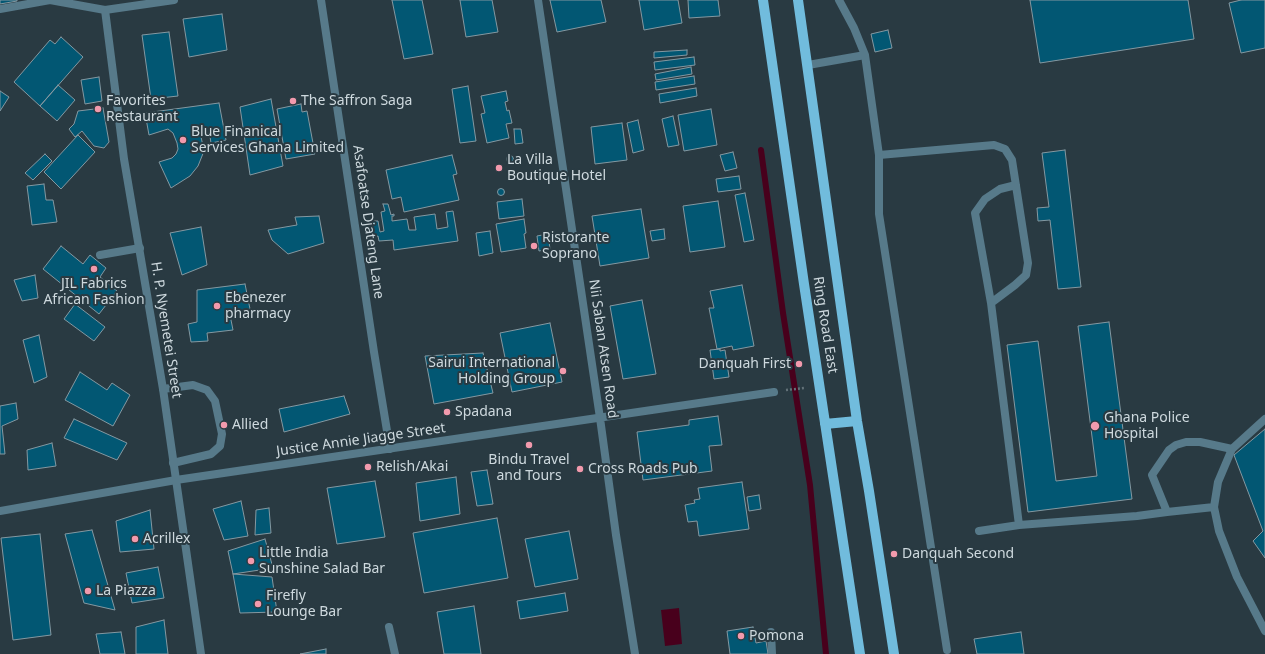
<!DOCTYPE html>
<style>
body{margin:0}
canvas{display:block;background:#293a42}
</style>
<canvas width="1265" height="654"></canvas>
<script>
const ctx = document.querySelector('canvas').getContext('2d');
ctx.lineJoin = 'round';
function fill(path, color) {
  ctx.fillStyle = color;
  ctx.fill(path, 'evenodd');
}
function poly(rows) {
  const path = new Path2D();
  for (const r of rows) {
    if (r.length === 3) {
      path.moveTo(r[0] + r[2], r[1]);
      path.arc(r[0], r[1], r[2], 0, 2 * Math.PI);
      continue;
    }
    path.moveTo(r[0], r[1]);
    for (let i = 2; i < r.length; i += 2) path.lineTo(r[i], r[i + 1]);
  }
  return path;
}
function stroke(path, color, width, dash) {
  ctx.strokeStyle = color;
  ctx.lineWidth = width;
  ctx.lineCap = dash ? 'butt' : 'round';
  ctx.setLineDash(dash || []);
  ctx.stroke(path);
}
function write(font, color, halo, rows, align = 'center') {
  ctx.font = font + ' "Noto Sans",sans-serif';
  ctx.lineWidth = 4;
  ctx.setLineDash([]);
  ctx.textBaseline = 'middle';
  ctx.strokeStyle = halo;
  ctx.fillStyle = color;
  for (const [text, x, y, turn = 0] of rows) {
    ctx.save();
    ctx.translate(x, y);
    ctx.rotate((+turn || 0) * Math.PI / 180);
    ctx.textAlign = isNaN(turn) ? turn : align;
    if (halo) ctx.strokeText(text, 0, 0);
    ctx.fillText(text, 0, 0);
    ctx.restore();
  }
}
const water = poly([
 [679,608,682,644,665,646,661,610]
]);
const stream = poly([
 [761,150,783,313,810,485,826,654]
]);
const building = poly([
 [0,0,17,0,17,1,0,4,0,0],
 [392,0,422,0,433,54,404,59,392,0],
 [460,0,492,0,498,32,466,37,460,0],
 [550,0,601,0,606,22,557,32,550,0],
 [639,0,678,0,682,23,644,30,639,0],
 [688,0,718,0,720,16,689,18,688,0],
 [1030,0,1188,0,1194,39,1040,63,1030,0],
 [1241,0,1265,0,1265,48,1241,53,1229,3,1241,0],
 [222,14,227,50,189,57,183,19,222,14],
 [888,30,892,48,875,52,871,34,888,30],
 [169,32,178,96,151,99,142,35,169,32],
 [61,37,83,57,40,106,14,82,50,40,55,44,61,37],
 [687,50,687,55,654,58,654,52,687,50],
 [694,57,695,65,655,70,654,62,694,57],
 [691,67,692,74,656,80,655,74,691,67],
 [694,76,695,84,656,90,655,82,694,76],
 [99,77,102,101,85,104,81,80,99,77],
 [58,85,75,100,57,121,40,106,58,85],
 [468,86,476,141,460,143,452,89,468,86],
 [696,88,697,96,660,103,659,94,696,88],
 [0,91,9,97,0,111,0,91],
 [506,91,508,101,505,102,507,111,509,110,512,123,506,124,509,138,487,143,481,114,485,113,481,96,506,91],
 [271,99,283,166,250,175,240,107,271,99],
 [219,103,226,140,211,143,209,130,200,132,204,151,198,166,190,176,171,188,159,162,172,158,176,154,178,149,177,143,173,133,168,129,149,135,145,113,219,103],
 [301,104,302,112,307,111,315,154,286,159,277,109,301,104],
 [103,108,109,142,104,148,94,146,82,131,75,137,69,129,74,124,78,111,103,108],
 [711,109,717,145,684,151,678,115,711,109],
 [673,116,679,145,668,147,662,119,673,116],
 [638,120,644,150,633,153,627,123,638,120],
 [622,123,627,160,595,164,591,127,622,123],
 [514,129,521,129,523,143,515,144,514,129],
 [78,135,95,152,61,189,44,172,78,135],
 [1065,150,1081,287,1058,289,1050,220,1038,221,1037,208,1049,207,1042,153,1065,150],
 [733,152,737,168,725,171,720,155,733,152],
 [45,154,52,161,33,180,25,173,45,154],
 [452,155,457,174,453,175,459,200,404,212,401,197,392,199,386,170,452,155],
 [510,159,3.5],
 [739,176,741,189,718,192,716,179,739,176],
 [44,184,46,200,53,200,57,222,32,225,27,186,44,184],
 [501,192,3.5],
 [745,193,754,240,744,242,735,195,745,193],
 [522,199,524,216,499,219,497,202,522,199],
 [718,201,725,247,690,252,683,206,718,201],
 [383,204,388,204,391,215,394,214,394,216,392,216,392,221,407,219,409,230,416,230,414,217,435,214,437,229,448,227,446,212,453,211,458,241,394,250,393,240,379,241,378,236,373,237,371,221,378,221,380,232,384,231,381,212,385,211,383,204],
 [641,209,649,258,600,266,592,216,641,209],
 [319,216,324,243,288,254,272,240,268,230,297,225,295,217,319,216],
 [524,219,526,233,524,234,526,248,501,252,496,224,524,219],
 [201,227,207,265,182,275,170,233,201,227],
 [664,229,665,239,652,241,650,231,664,229],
 [490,231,493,253,479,256,476,233,490,231],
 [548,234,550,249,539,251,537,236,548,234],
 [61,246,83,264,90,255,106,268,100,277,117,291,99,314,43,269,61,246],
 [35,275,38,298,22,301,14,280,35,275],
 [245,284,251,314,230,315,233,330,207,333,208,341,191,342,188,324,197,322,197,290,245,284],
 [742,285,754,346,733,350,732,346,717,349,709,308,714,308,710,291,742,285],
 [642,300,656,374,623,379,610,306,642,300],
 [75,304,105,327,94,341,64,319,75,304],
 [1109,322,1132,499,1028,512,1007,345,1038,341,1056,481,1097,476,1078,326,1109,322],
 [550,323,562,382,512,392,500,333,550,323],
 [39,335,47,377,34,383,23,340,39,335],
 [720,349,720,351,725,350,729,377,714,379,710,350,720,349],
 [483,353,493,393,434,404,425,356,483,353],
 [80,372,107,390,112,383,130,395,113,426,65,400,80,372],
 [344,396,350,414,284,432,279,409,344,396],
 [16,403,18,419,2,426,5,454,0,454,0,406,16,403],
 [718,416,722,445,709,446,712,471,643,480,637,432,689,425,689,420,718,416],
 [74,419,127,443,117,460,64,438,74,419],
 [1265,429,1265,558,1253,541,1263,531,1234,455,1265,429],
 [52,443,56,466,28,470,27,450,52,443],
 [487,470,493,504,477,506,471,472,487,470],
 [456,477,460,514,420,521,416,483,456,477],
 [375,481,385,537,337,544,327,488,375,481],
 [742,482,749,529,699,536,697,521,688,522,685,505,695,503,694,500,700,499,698,488,742,482],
 [759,495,761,509,749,511,747,497,759,495],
 [241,501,248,536,224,540,213,509,241,501],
 [269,508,271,533,255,535,256,510,269,508],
 [150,510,154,549,120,552,116,521,150,510],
 [497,518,508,578,424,593,413,533,497,518],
 [92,530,115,610,84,603,65,534,92,530],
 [569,531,578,579,535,587,525,539,569,531],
 [40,534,51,635,13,640,1,538,40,534],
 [265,539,273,568,233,574,228,551,265,539],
 [158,567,164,598,132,603,126,573,158,567],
 [233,574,272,577,277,612,240,613,233,574],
 [565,593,568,611,520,619,517,601,565,593],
 [474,606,481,654,444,654,437,612,474,606],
 [164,620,168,654,136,654,136,627,164,620],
 [753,627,756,643,766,641,768,654,730,654,727,631,753,627],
 [121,632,125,654,100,654,96,634,121,632],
 [1021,632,1024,654,977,654,974,639,1021,632],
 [326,649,326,654,300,654,326,649]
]);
const path = poly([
 [786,390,805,388]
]);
const service = poly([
 [879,155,994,145,1005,149,1012,160,1028,263,1026,275,1015,285,991,303,1019,525],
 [100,255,140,248],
 [991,303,975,213,985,199,1000,189,1016,185],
 [163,389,193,385,207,390,215,401,222,434,220,446,211,454,173,463],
 [1265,419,1232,449,1218,482,1214,507,1219,531,1237,577,1265,631],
 [1167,512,1152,475,1169,450,1176,445,1186,442,1200,442,1232,449],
 [979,531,1019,525,1137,516,1167,512,1214,507],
 [771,632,772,654]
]);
const minor = poly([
 [321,0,374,352,390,449],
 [538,0,600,418,616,535,635,654],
 [839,0,854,28,865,55,879,155,879,214,947,650],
 [0,9,50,0,105,10,174,0],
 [105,10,124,159,163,389,201,654],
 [808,65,865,55],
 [0,511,176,480,774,392],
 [389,627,395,654]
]);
const primary = poly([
 [763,0,804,284,860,654],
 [798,0,857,421,869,491,894,654],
 [825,424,857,421]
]);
const markers = [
 [293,101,4,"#f29aad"],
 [98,109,4,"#f29aad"],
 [183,140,4,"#f29aad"],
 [499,168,4,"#f29aad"],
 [534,246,4,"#f29aad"],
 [94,269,4,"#f29aad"],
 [217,306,4,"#f29aad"],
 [799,364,4,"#f29aad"],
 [563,371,4,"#f29aad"],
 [447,412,4,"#f29aad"],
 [224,425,4,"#f29aad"],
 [1095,426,5,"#f29aad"],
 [529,445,4,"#f29aad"],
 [368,467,4,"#f29aad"],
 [580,469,4,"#f29aad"],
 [135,539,4,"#f29aad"],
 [894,554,4,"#f29aad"],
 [251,561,4,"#f29aad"],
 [88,591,4,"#f29aad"],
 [258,604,4,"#f29aad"],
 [741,636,4,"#f29aad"]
];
const poiNames = [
 ["Favorites",106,101],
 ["Restaurant",106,117],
 ["The Saffron Saga",301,101],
 ["Blue Finanical",191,132],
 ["Services Ghana Limited",191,148],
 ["La Villa",507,160],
 ["Boutique Hotel",507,176],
 ["Ristorante",542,238],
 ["Soprano",542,254],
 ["JIL Fabrics",94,284,"center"],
 ["African Fashion",94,300,"center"],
 ["Ebenezer",225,298],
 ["pharmacy",225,314],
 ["Sairui International",555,363,"right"],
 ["Holding Group",555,379,"right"],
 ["Danquah First",791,364,"right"],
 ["Spadana",455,412],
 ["Ghana Police",1104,418],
 ["Hospital",1104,434],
 ["Allied",232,425],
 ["Bindu Travel",529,460,"center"],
 ["and Tours",529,476,"center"],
 ["Relish/Akai",376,467],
 ["Cross Roads Pub",588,469],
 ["Acrillex",143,539],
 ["Little India",259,553],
 ["Sunshine Salad Bar",259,569],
 ["Danquah Second",902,554],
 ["La Piazza",96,591],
 ["Firefly",266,596],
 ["Lounge Bar",266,612],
 ["Pomona",749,636]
];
const streetNames = [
 ["Asafoatse Djateng Lane",368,222,82],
 ["Ring Road East",825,325,81],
 ["H. P. Nyemetei Street",166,330,81],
 ["Nii Saban Atsen Road",603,349,82],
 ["Justice Annie Jiagge Street",361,440,-8]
];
fill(water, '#48001c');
stroke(stream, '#48001c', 6);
fill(building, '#025773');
stroke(building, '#8498a1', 1);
stroke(path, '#637279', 2.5, [2, 2]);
stroke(service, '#577a8a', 8);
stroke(minor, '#577a8a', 8);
stroke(primary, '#71bcdd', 10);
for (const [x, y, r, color] of markers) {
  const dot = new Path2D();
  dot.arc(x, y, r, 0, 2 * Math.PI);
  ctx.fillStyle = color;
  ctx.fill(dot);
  stroke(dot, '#293a42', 1.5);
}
write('14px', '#ced9de', '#293a42', poiNames, 'left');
write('14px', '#ced9de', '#293a42', streetNames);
</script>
